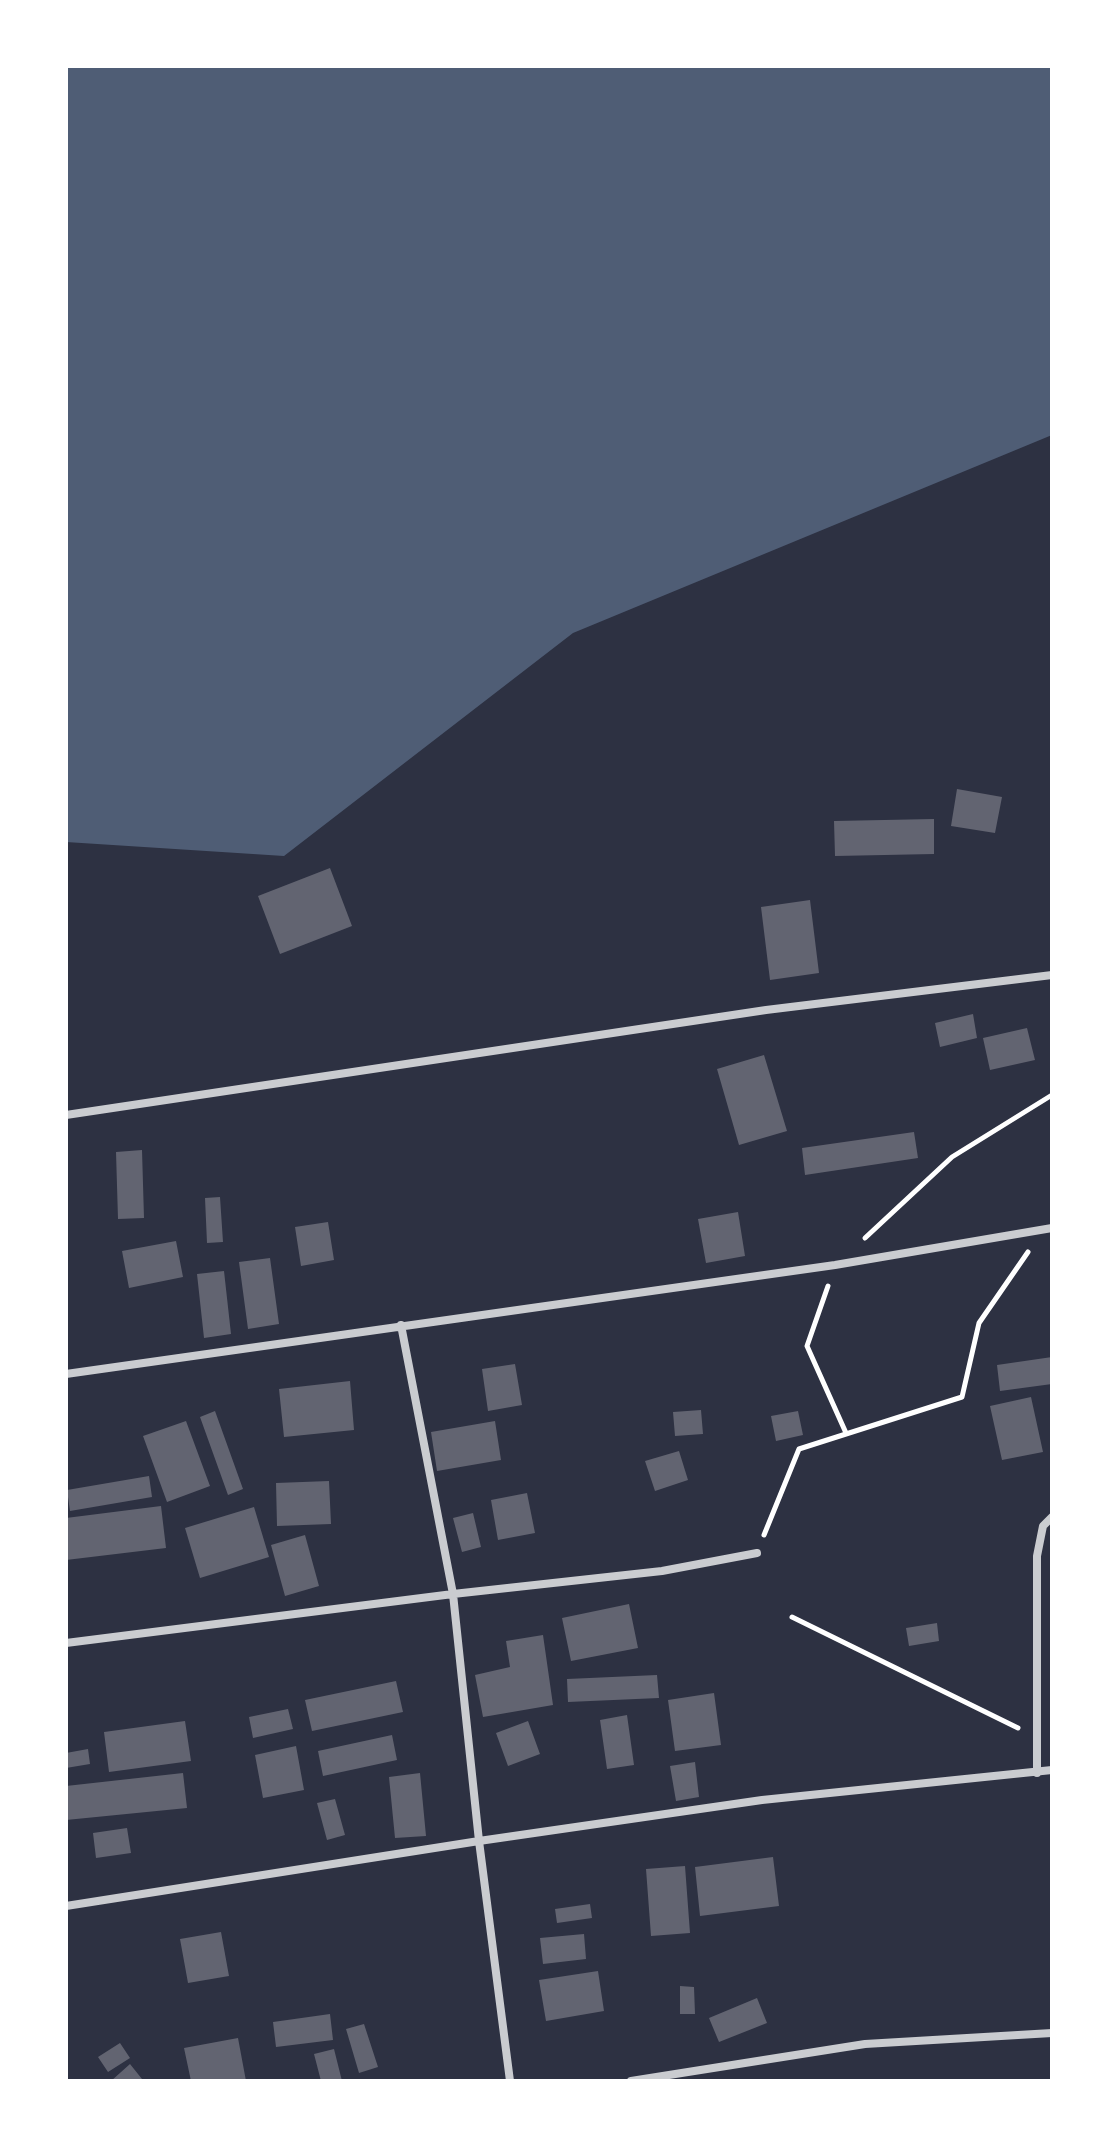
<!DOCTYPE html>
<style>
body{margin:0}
#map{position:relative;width:1118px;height:2147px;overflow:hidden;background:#2d3142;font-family:"DejaVu Sans",sans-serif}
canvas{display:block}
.frame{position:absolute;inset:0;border:68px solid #fff;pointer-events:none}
</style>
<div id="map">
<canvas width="1118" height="2147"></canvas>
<div class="frame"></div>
</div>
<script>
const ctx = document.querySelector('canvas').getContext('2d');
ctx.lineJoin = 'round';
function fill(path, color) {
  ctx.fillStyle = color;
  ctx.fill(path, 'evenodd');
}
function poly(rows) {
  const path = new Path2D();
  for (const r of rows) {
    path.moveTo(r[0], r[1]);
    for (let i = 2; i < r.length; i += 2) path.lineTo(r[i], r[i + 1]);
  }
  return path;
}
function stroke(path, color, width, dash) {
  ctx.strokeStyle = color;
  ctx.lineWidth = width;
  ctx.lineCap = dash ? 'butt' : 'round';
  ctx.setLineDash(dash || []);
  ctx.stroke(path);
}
const water = poly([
 [66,66,1052,66,1052,435,573,633,284,856,66,842]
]);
const building = poly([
 [957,789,1002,797,995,833,951,826],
 [934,819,934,854,835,856,834,821],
 [330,868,352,926,280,954,258,896],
 [810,900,819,973,770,980,761,907],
 [973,1014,977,1038,940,1047,935,1023],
 [1027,1028,1035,1060,990,1070,983,1038],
 [764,1055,787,1131,739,1145,717,1069],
 [914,1132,918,1158,805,1175,802,1148],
 [142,1150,144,1218,118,1219,116,1152],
 [220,1197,223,1242,207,1243,205,1198],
 [738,1212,745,1256,706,1263,698,1219],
 [328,1222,334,1260,301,1266,295,1227],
 [176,1241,183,1277,129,1288,122,1251],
 [270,1258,279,1324,248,1329,239,1262],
 [224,1271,231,1334,204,1338,197,1274],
 [1052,1357,1052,1384,1000,1391,997,1365],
 [515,1364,522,1405,488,1411,482,1369],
 [350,1381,354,1430,284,1437,279,1389],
 [1031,1397,1043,1452,1002,1460,990,1406],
 [701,1410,703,1434,675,1436,673,1412],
 [215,1411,243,1489,228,1495,200,1417],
 [798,1411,803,1435,776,1441,771,1416],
 [186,1421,210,1486,167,1502,143,1436],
 [495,1421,501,1460,437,1471,431,1432],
 [679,1451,688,1480,655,1491,645,1461],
 [149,1476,152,1497,70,1511,67,1490],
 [329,1481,331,1524,277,1526,276,1483],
 [527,1493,535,1533,498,1540,491,1500],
 [161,1506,166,1548,66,1560,66,1518],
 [254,1507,269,1557,200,1578,185,1528],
 [473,1513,481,1547,462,1552,453,1518],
 [305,1535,319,1586,285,1596,271,1545],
 [629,1604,638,1648,571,1661,562,1618],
 [937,1623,939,1641,909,1646,906,1628],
 [543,1635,553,1705,483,1717,475,1675,510,1667,506,1641],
 [657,1675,659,1698,568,1702,567,1679],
 [396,1681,403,1712,312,1731,305,1700],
 [714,1693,721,1745,675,1751,668,1700],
 [288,1709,293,1729,253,1738,249,1717],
 [627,1715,634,1765,607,1769,600,1720],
 [185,1721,191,1761,109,1772,104,1732],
 [528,1721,540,1754,508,1766,496,1733],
 [392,1735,397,1760,323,1776,318,1751],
 [296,1746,304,1790,263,1798,255,1755],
 [88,1749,90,1764,66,1768,66,1753],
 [695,1762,699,1797,676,1801,670,1766],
 [183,1773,187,1808,66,1820,66,1786],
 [420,1773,426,1836,395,1838,389,1777],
 [335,1799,345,1835,327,1840,317,1803],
 [127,1828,131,1853,96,1858,93,1833],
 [773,1857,779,1906,700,1916,695,1867],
 [685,1866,690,1933,651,1936,646,1869],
 [590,1904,592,1918,557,1923,555,1909],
 [221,1932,229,1976,188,1983,180,1939],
 [584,1934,586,1959,543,1964,540,1938],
 [598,1971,604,2011,546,2021,539,1980],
 [680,1986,694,1987,695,2014,680,2014],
 [757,1998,767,2023,719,2042,709,2018],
 [330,2014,333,2040,276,2047,273,2022],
 [364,2024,378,2067,359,2073,346,2029],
 [238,2038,246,2081,191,2081,184,2048],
 [120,2043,130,2058,108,2072,98,2057],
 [334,2049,342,2081,321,2081,314,2054],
 [130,2064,142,2079,139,2081,111,2081]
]);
const path = poly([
 [865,1238,952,1157,1052,1095],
 [828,1286,807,1346,846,1433],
 [764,1535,799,1449,962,1397,979,1323,1028,1252],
 [792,1617,1018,1728]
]);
const minor = poly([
 [66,1115,766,1010,1052,975],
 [401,1325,453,1594,479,1841,510,2081],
 [66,1374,835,1265,1052,1228],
 [66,1643,453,1594,662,1571,757,1553],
 [1037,1773,1037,1556,1043,1526,1052,1517],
 [66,1906,479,1841,762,1800,1052,1770],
 [631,2081,865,2044,1052,2033]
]);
fill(water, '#4f5d75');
fill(building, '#626471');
stroke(path, '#fff', 5);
stroke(minor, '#caccd0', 8);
</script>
